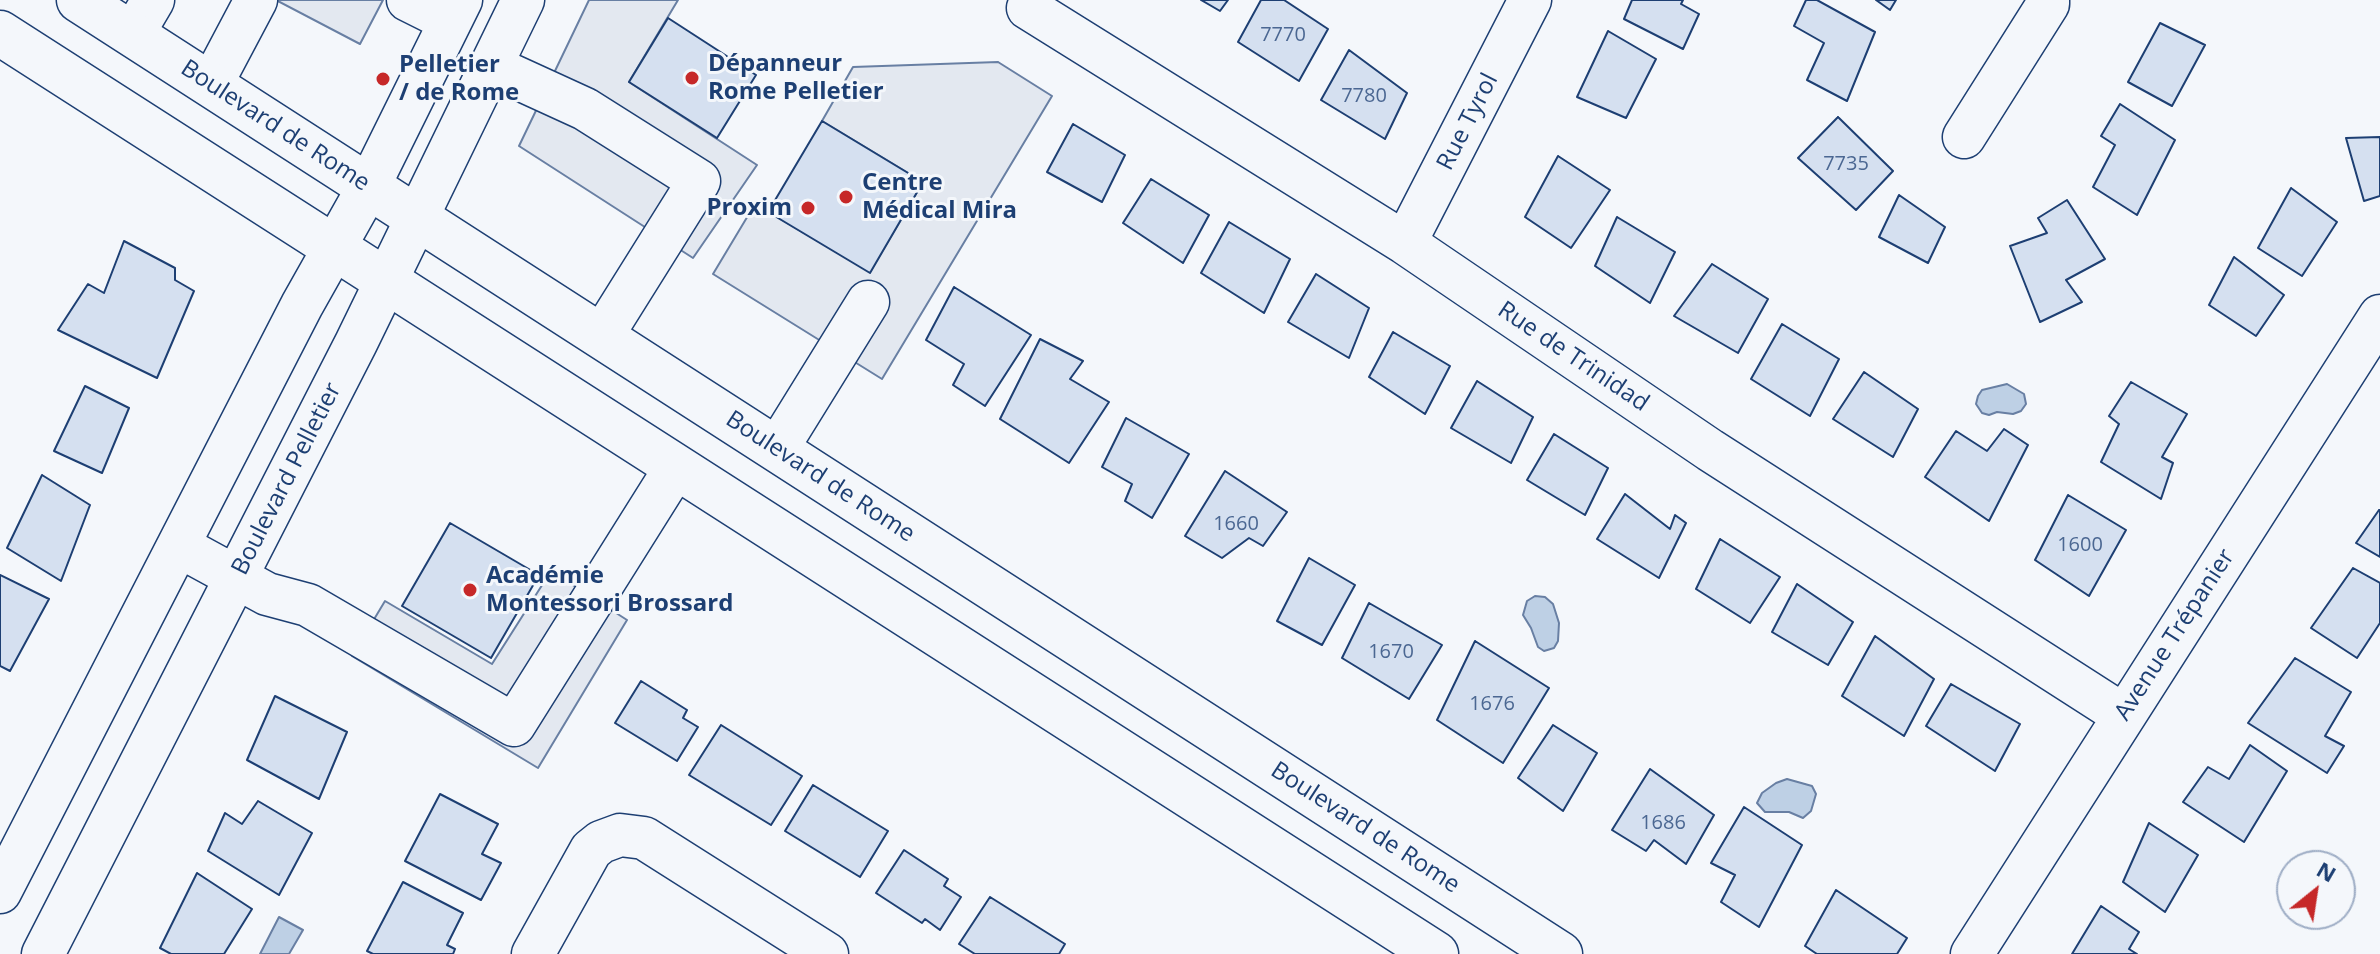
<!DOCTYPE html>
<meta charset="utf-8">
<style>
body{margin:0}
#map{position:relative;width:2380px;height:954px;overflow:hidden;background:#f4f7fb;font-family:"Open Sans",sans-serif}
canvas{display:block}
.north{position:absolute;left:2276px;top:850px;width:80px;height:80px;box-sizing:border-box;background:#f4f7fb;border:2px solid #9eadc5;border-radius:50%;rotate:30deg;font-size:22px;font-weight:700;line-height:32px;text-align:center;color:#1d3f73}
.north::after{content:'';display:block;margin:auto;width:28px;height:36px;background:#c62828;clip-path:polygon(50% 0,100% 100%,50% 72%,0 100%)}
</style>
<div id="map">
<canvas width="2380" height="954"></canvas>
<div class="north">N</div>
</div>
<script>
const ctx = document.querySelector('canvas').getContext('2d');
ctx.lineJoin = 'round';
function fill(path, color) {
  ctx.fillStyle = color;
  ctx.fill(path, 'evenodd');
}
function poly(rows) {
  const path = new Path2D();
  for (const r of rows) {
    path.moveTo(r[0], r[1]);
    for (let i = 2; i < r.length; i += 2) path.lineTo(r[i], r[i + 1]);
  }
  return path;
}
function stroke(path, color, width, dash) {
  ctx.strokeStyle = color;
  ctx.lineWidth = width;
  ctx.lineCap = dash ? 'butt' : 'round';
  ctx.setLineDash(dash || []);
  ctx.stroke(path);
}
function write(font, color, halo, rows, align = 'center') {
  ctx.font = font + ' "Open Sans",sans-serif';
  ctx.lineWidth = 6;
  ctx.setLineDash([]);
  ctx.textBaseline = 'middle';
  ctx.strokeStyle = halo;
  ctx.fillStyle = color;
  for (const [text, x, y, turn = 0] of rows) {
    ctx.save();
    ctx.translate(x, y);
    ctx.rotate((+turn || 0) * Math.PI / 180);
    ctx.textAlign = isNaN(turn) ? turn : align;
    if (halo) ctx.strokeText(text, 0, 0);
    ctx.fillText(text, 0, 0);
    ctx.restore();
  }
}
const parking = poly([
 [276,0,383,0,360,44,276,0],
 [589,0,678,0,629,82,757,165,693,258,519,146,589,0],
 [998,62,1052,96,882,379,713,274,755,204,870,272,923,182,822,121,853,67,998,62],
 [551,571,627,620,538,768,352,656,385,601,492,664,551,571]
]);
const water = poly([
 [2007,384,2024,394,2026,404,2021,411,2013,414,1997,412,1989,415,1982,413,1976,404,1978,396,1982,390,2007,384],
 [1535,596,1545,597,1553,604,1559,623,1558,641,1554,648,1544,651,1538,647,1531,628,1523,615,1527,601,1535,596],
 [1787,779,1812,786,1816,794,1811,811,1803,818,1789,812,1765,812,1757,803,1762,793,1776,783,1787,779],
 [279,917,303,930,289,954,260,954,279,917]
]);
const building = poly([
 [1201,0,1228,0,1220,11,1201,0],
 [1261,0,1284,0,1328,29,1299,81,1238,42,1261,0],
 [1632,0,1683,0,1681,4,1699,14,1683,49,1624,19,1632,0],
 [1806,0,1817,0,1875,32,1847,101,1807,80,1824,43,1794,26,1806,0],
 [1876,0,1896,0,1890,10,1876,0],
 [668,18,756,75,717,138,629,82,668,18],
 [2160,23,2205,45,2172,106,2128,82,2160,23],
 [1608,31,1656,59,1626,118,1577,97,1608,31],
 [1349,50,1407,93,1385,139,1321,100,1349,50],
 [2120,104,2175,140,2137,215,2093,187,2115,145,2101,136,2120,104],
 [1838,117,1893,171,1856,210,1798,158,1838,117],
 [822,121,923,182,870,273,768,212,822,121],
 [1073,124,1125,155,1102,202,1047,172,1073,124],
 [2380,137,2380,196,2364,201,2346,138,2380,137],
 [1558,156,1610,190,1571,248,1525,217,1558,156],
 [1151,179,1209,215,1183,263,1123,223,1151,179],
 [2291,188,2337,222,2302,276,2258,248,2291,188],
 [1899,195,1945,227,1928,263,1879,237,1899,195],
 [2067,200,2105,259,2066,280,2082,302,2040,322,2010,246,2047,233,2038,218,2067,200],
 [1617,217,1675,252,1650,303,1595,266,1617,217],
 [1229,222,1290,259,1264,313,1201,273,1229,222],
 [124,241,175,268,175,280,194,291,157,378,58,330,88,284,104,293,124,241],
 [2234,257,2284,295,2256,336,2209,305,2234,257],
 [1712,264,1768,299,1738,353,1674,316,1712,264],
 [1316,274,1369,308,1349,358,1288,322,1316,274],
 [954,287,1031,335,985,406,953,385,964,364,926,340,954,287],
 [1782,324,1839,359,1810,416,1751,379,1782,324],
 [1393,332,1450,366,1425,414,1369,377,1393,332],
 [1040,339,1083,361,1070,379,1109,402,1069,463,1000,419,1040,339],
 [1864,372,1918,409,1893,457,1833,419,1864,372],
 [1477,381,1533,417,1511,463,1451,428,1477,381],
 [2131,382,2187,414,2162,457,2173,463,2161,499,2101,462,2119,424,2109,416,2131,382],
 [85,386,129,408,102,473,54,451,85,386],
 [1126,418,1189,454,1152,518,1125,501,1132,484,1102,467,1126,418],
 [2004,429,2028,445,1989,521,1925,477,1956,431,1987,451,2004,429],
 [1554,434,1608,468,1585,515,1527,480,1554,434],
 [1225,471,1287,512,1263,546,1249,538,1222,558,1185,536,1225,471],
 [42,475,90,505,61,581,7,548,42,475],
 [1625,494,1670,529,1675,515,1686,523,1659,578,1597,539,1625,494],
 [2068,495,2126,530,2089,596,2035,560,2068,495],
 [2379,510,2380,510,2380,557,2356,543,2379,510],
 [450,523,539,575,491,658,402,606,450,523],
 [1720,539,1780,577,1750,623,1696,589,1720,539],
 [1309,558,1355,585,1322,645,1277,621,1309,558],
 [2353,568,2380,583,2380,623,2357,658,2311,628,2353,568],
 [0,575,49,599,10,671,0,666,0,575],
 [1797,584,1853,622,1828,665,1772,632,1797,584],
 [1369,603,1442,645,1409,699,1342,658,1369,603],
 [1875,636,1934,679,1904,736,1842,696,1875,636],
 [1475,641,1549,688,1503,763,1437,720,1475,641],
 [2295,658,2351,692,2325,736,2344,746,2327,773,2248,723,2295,658],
 [641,681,687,710,683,718,698,727,677,761,615,723,641,681],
 [1951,684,2020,724,1995,771,1926,726,1951,684],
 [275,696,347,732,319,799,247,760,275,696],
 [721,725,802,776,771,825,689,775,721,725],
 [1553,725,1597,753,1563,811,1518,778,1553,725],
 [2250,745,2287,771,2244,842,2183,802,2208,767,2229,779,2250,745],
 [1650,769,1714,815,1686,864,1654,840,1646,851,1612,830,1650,769],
 [813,785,888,831,860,877,785,831,813,785],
 [440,794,498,824,482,854,501,863,481,900,405,861,440,794],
 [258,801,312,833,279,895,208,851,225,813,242,824,258,801],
 [1744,807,1802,845,1759,927,1721,902,1735,875,1711,863,1744,807],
 [2149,823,2198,855,2165,912,2123,882,2149,823],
 [904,850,948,879,944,886,961,897,940,930,925,919,922,923,876,893,904,850],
 [197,873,252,909,224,954,171,954,160,948,197,873],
 [403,882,463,913,447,945,455,949,453,954,373,954,367,951,403,882],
 [1836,890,1907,938,1897,954,1817,954,1805,946,1836,890],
 [990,897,1065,944,1059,954,975,954,959,944,990,897],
 [2101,906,2139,932,2129,949,2137,954,2072,954,2101,906]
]);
const minor = poly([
 [408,0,450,21],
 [1032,0,1028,8,1405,243,1710,450,2123,715],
 [133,34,153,0],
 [491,66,585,109,699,181,602,336],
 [211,85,256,0],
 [1964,137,2048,4,2048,0],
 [1405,243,1530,0],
 [777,449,868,302],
 [179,546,267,594,308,605,514,725,676,467],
 [0,892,302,305,369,186,461,0],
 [43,954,356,343,523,0],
 [533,954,591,850,601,842,620,835,644,838,827,954],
 [1972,954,2380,316]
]);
const major = poly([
 [79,0,1560,954],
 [0,33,1436,954]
]);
const markers = [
 [692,78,8,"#c62828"],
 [383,79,8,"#c62828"],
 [846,197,8,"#c62828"],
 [808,208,8,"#c62828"],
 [470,590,8,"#c62828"]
];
const numberNames = [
 ["7770",1283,35],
 ["7780",1364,96],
 ["7735",1846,164],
 ["1660",1236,524],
 ["1600",2080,545],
 ["1670",1391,652],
 ["1676",1492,704],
 ["1686",1663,823]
];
const poiNames = [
 ["Dépanneur",708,64],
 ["Rome Pelletier",708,92],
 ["Pelletier",399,65],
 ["/ de Rome",399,93],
 ["Centre",862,183],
 ["Médical Mira",862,211],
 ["Proxim",792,208,"right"],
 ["Académie",486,576],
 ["Montessori Brossard",486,604]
];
const streetNames = [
 ["Rue Tyrol",1468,122,-63],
 ["Boulevard de Rome",275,126,33],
 ["Rue de Trinidad",1573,357,34],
 ["Boulevard de Rome",820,477,33],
 ["Boulevard Pelletier",287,479,-63],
 ["Avenue Trépanier",2175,635,-57],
 ["Boulevard de Rome",1365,828,33]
];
fill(parking, '#e3e8f0');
stroke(parking, '#687fa3', 2);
fill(water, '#bed0e5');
stroke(water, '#687fa3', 2);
fill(building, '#d5e0f0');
stroke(building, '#1d3f73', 2);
stroke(minor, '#1d3f73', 45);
stroke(major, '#1d3f73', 47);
stroke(minor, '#f4f7fb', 42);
stroke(major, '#f4f7fb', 44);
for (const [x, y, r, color] of markers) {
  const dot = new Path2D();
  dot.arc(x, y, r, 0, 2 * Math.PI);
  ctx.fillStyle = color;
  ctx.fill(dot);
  stroke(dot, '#f4f7fb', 3);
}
write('20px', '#4b6792', null, numberNames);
write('bold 24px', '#1d3f73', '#f4f7fb', poiNames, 'left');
write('24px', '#1d3f73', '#f4f7fb', streetNames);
</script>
